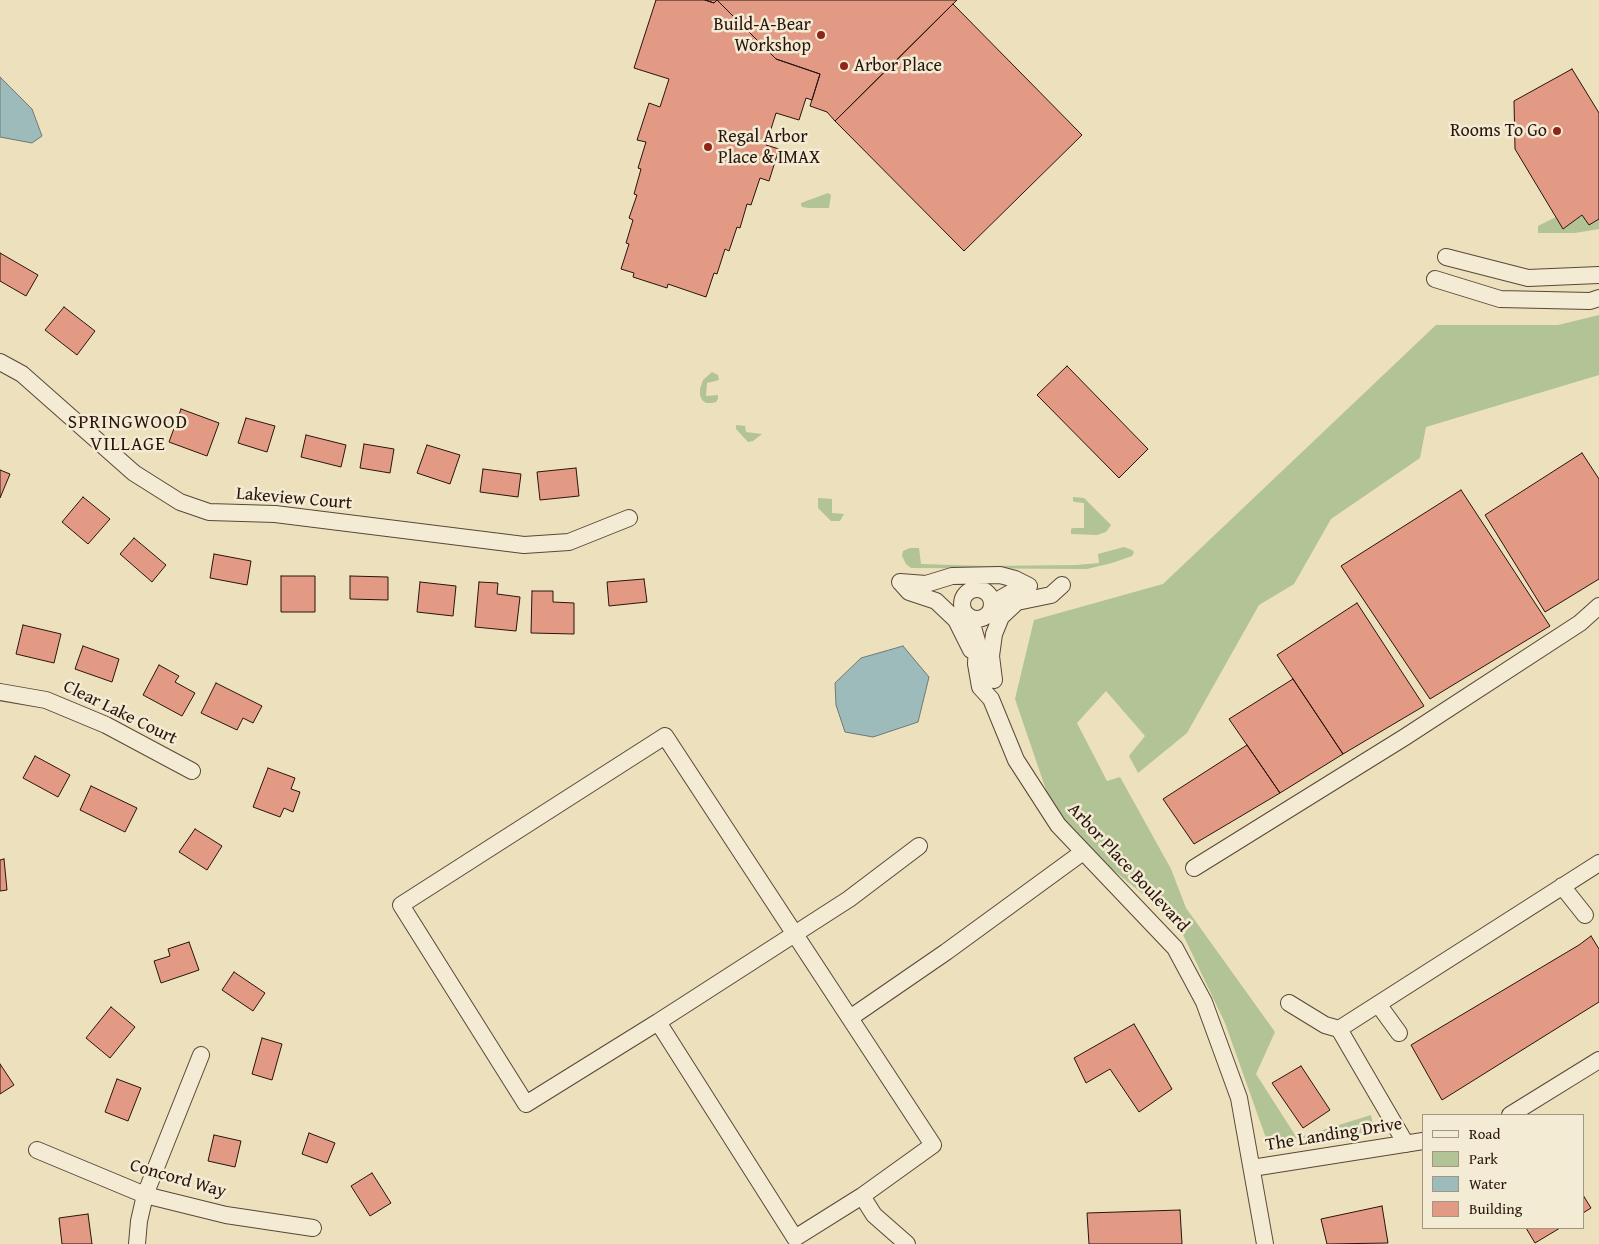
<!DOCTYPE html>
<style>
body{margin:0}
#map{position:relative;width:1599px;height:1244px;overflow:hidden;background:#ede0bc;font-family:"Gentium Book Plus",serif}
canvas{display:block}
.legend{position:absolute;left:1422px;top:1114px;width:162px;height:115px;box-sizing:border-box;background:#f3ebd3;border:1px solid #a29584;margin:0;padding:6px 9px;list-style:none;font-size:15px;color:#29140d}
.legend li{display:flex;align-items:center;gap:10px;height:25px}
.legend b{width:25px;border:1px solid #a29584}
</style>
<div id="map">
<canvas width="1599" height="1244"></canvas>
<ul class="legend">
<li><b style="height:6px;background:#f3ebd3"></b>Road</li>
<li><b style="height:14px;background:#b2c395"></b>Park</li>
<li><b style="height:14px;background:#9dbbba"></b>Water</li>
<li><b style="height:14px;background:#e39a85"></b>Building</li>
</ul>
</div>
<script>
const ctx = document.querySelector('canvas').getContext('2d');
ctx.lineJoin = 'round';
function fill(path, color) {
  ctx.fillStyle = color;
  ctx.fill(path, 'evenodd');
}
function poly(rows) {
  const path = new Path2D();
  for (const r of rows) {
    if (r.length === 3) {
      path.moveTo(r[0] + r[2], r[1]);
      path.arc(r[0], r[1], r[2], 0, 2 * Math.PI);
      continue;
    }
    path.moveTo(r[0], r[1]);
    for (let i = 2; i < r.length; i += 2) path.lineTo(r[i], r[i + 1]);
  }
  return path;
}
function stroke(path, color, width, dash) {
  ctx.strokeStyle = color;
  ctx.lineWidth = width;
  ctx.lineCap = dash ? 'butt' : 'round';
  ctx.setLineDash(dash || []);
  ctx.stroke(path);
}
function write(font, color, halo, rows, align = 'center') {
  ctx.font = font + ' "Gentium Book Plus",serif';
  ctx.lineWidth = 5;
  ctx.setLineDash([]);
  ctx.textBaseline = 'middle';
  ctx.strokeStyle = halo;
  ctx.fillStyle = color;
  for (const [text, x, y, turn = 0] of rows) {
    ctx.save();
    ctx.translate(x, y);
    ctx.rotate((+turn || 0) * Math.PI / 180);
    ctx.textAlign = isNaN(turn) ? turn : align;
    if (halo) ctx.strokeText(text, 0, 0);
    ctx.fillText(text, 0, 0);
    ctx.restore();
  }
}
const green = poly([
 [828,193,831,195,829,208,809,208,802,207,801,205,801,203],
 [1582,215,1589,225,1599,219,1599,229,1575,233,1538,233,1538,226,1556,217,1563,229],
 [1599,315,1599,375,1426,427,1420,458,1331,519,1294,584,1259,605,1187,733,1138,773,1129,756,1145,736,1106,691,1077,723,1107,781,1120,777,1171,869,1186,908,1275,1032,1256,1074,1297,1138,1371,1115,1374,1132,1267,1141,1225,1023,1177,922,1058,825,1015,699,1034,620,1163,584,1436,325,1558,325],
 [712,372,718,375,719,380,707,383,706,396,718,395,718,399,716,402,712,403,706,403,702,400,700,395,700,389,703,380],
 [736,425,745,426,746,432,762,434,753,441,748,442,736,429],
 [1073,497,1084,498,1111,525,1106,532,1097,535,1071,534,1071,529,1073,528,1084,528,1084,503,1075,502,1073,501],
 [818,498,832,499,832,513,844,514,840,521,831,521,818,508],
 [1124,547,1132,550,1134,552,1132,556,1112,563,1087,569,911,568,906,564,902,556,903,551,910,548,919,548,921,564,984,566,1076,565,1099,563,1098,554]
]);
const water = poly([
 [0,77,32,109,42,136,32,143,0,137,0,77],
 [903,646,929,677,918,722,873,737,845,732,836,705,835,683,861,658,903,646]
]);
const building = poly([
 [656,0,705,0,714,3,717,0,776,59,820,74,812,100,806,98,799,120,776,113,766,145,779,149,769,181,760,178,751,205,747,204,740,228,737,227,729,251,725,249,717,274,714,273,706,297,668,284,667,288,633,277,634,273,621,269,629,244,626,243,633,220,629,218,637,195,634,194,641,169,638,168,646,142,637,140,649,103,660,107,669,79,634,68,656,0],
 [705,0,957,0,835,121,827,112,810,106,820,74,776,59,717,0,714,3,705,0],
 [953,4,1082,135,964,251,835,121,953,4],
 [1572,69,1599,113,1599,219,1589,225,1582,215,1563,229,1515,149,1514,101,1572,69],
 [0,253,38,275,26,296,0,281,0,253],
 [64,307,95,331,77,355,45,330,64,307],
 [1067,366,1148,449,1119,478,1037,395,1067,366],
 [181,409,219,423,207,456,169,442,181,409],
 [246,418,275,426,267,452,238,443,246,418],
 [306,435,346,445,341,467,301,457,306,435],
 [364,444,394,449,390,473,360,468,364,444],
 [427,445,460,455,450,484,417,473,427,445],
 [1582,453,1599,479,1599,579,1545,612,1485,515,1582,453],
 [576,468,579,496,540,500,537,472,576,468],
 [483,469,521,474,518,497,480,492,483,469],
 [0,470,10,474,0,498,0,470],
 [1461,490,1550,626,1430,699,1341,566,1461,490],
 [83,497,110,519,88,544,62,522,83,497],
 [134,538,166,565,152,582,120,554,134,538],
 [214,554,251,561,247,585,210,578,214,554],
 [281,576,315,576,315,612,281,612,281,576],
 [350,576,388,577,388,600,350,599,350,576],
 [644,579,647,602,609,606,607,582,644,579],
 [420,582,456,586,453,616,417,612,420,582],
 [479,582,498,583,497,594,520,597,516,631,475,627,479,582],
 [532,591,553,591,553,602,574,603,574,634,531,633,532,591],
 [1357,603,1424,706,1343,754,1277,655,1357,603],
 [23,625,61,634,54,663,16,654,23,625],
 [83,646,119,659,112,682,75,669,83,646],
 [159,665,179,676,175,682,195,693,182,716,143,695,159,665],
 [1293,679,1343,754,1280,793,1229,719,1293,679],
 [216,683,262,706,253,723,243,718,237,730,201,713,216,683],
 [1247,745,1280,793,1194,844,1163,799,1247,745],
 [35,756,70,775,58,797,23,778,35,756],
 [268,768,295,778,291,789,300,792,293,812,284,808,280,817,253,807,268,768],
 [91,786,137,808,125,832,80,810,91,786],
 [195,829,222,846,207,870,179,852,195,829],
 [4,859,7,890,0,891,0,860,4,859],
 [1591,936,1599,949,1599,1002,1442,1100,1411,1045,1579,945,1591,936],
 [189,942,199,970,161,983,154,961,170,956,168,949,189,942],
 [234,972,265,993,253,1011,222,990,234,972],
 [111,1007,135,1027,110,1058,86,1038,111,1007],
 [1134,1024,1172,1089,1139,1112,1110,1069,1086,1083,1074,1058,1134,1024],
 [262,1038,282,1044,272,1080,252,1074,262,1038],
 [0,1064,14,1085,0,1094,0,1064],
 [1301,1066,1330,1110,1303,1128,1272,1083,1301,1066],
 [117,1079,141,1088,128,1121,105,1112,117,1079],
 [309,1133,335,1143,327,1163,302,1154,309,1133],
 [214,1135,241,1141,235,1167,208,1161,214,1135],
 [372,1173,391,1203,370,1216,351,1186,372,1173],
 [1583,1195,1591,1208,1583,1213,1583,1195],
 [1382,1206,1388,1243,1327,1244,1321,1219,1382,1206],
 [1180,1210,1182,1244,1089,1244,1087,1213,1180,1210],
 [88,1214,92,1244,62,1244,59,1218,88,1214],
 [1526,1228,1560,1228,1535,1243,1526,1228]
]);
const minor = poly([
 [1446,257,1528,278,1599,275],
 [1435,279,1500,299,1590,301,1599,298],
 [0,362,22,374,134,473,180,502,209,512,275,514,524,545,569,542,629,518],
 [900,582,926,584,952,576,1000,575,1015,579,1029,586],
 [900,582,909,592,936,601,956,620,971,650],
 [977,604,15],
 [993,603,1012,592,1029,586],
 [970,617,977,641,976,664,980,687,991,699,1016,760,1058,825,1175,948,1204,1002,1239,1098,1265,1244],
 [994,680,991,656,994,634,1001,617,1017,602,1051,595,1062,585],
 [0,692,46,700,106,725,192,771],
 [665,736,933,1145,862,1196,795,1238,658,1022,526,1104,401,905,665,736],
 [1194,868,1405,737,1580,623,1599,606],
 [1562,886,1585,915],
 [1289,1003,1325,1025,1339,1029,1599,863],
 [1378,1004,1399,1033],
 [850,1018,946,952,1083,852],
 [658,1022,849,899,919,846],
 [1339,1029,1406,1144],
 [1510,1115,1599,1060],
 [37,1150,145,1195,226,1215,313,1228],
 [1252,1168,1423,1141],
 [862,1196,874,1215,907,1244],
 [137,1244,139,1221,145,1195,201,1055]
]);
const markers = [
 [821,35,5,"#8f2418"],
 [844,66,5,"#8f2418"],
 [1557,131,5,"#8f2418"],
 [708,147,5,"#8f2418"]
];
const poiNames = [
 ["Build-A-Bear",811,25],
 ["Workshop",811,46],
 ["Arbor Place",854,66,"left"],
 ["Rooms To Go",1547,131],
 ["Regal Arbor",718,137,"left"],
 ["Place & IMAX",718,158,"left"]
];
const streetNames = [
 ["Lakeview Court",294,499,5],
 ["Clear Lake Court",120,713,26],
 ["Arbor Place Boulevard",1128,868,47],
 ["The Landing Drive",1334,1135,-9],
 ["Concord Way",178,1179,16]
];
const neighbourhoodNames = [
 ["SPRINGWOOD",128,423],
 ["VILLAGE",128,445]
];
fill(green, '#b2c395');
fill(water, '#9dbbba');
stroke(water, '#6f7875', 1);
fill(building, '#e39a85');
stroke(building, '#29140d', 1);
stroke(minor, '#5a4739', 18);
stroke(minor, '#f3ebd3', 16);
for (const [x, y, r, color] of markers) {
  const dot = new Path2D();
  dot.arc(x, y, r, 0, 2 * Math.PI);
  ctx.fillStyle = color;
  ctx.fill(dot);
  stroke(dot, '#f3ebd3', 2);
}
write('18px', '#29140d', '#f3ebd3', poiNames, 'right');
write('18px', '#29140d', '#f3ebd3', streetNames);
ctx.letterSpacing = '1px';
write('19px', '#29140d', '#f3ebd3', neighbourhoodNames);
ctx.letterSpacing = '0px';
</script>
